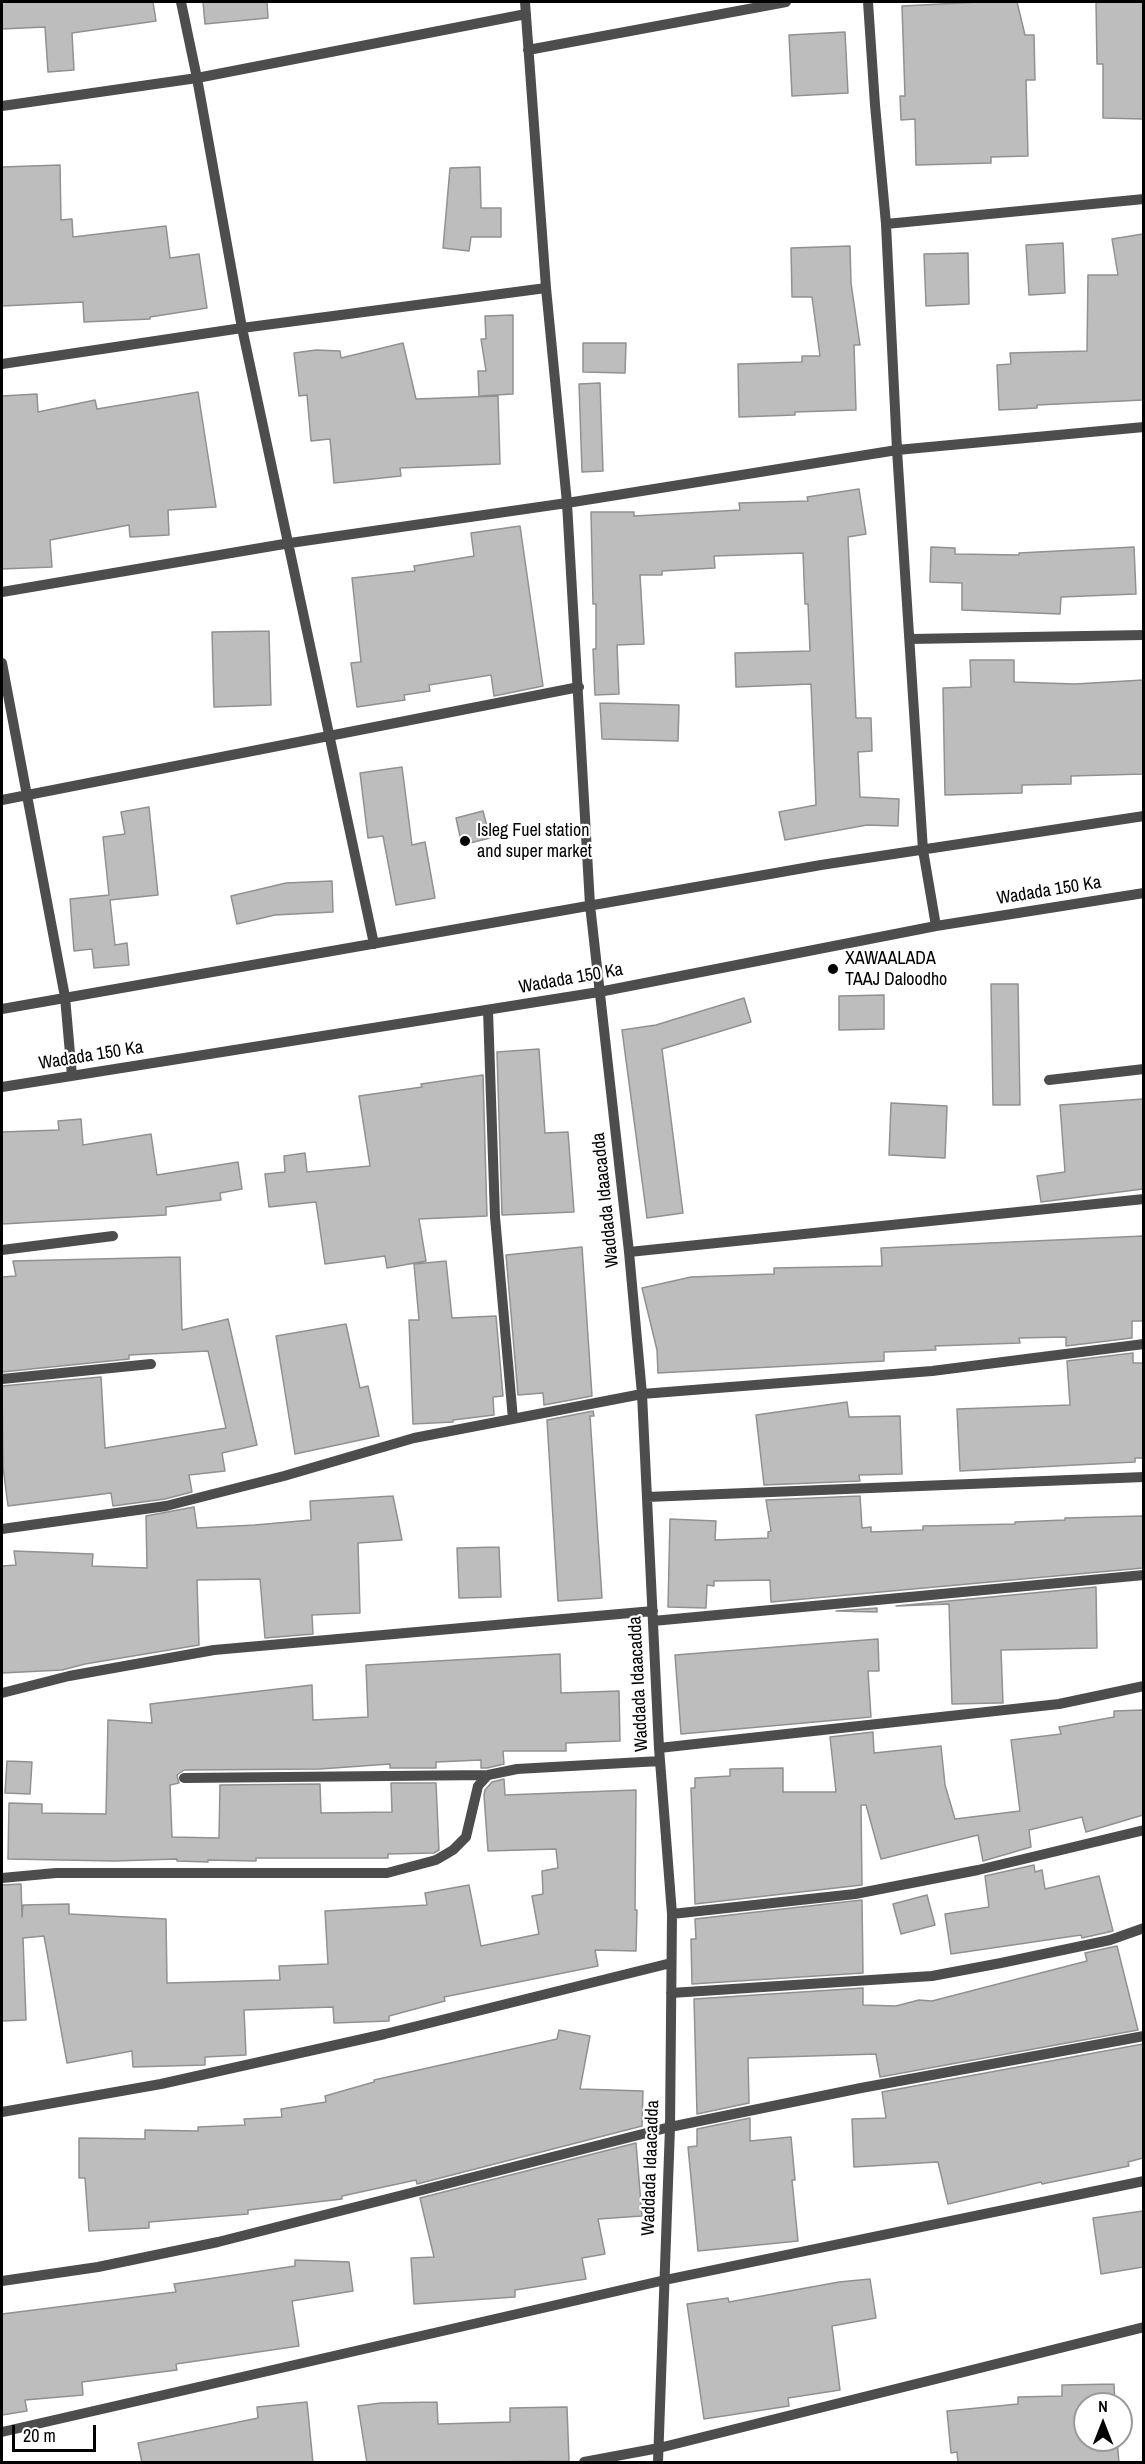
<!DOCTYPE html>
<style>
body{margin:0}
#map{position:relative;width:1145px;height:2464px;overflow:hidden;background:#fff;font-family:"Archivo Narrow",sans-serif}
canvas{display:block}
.frame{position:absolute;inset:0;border:3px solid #000;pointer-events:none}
.north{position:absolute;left:1073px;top:2392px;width:60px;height:60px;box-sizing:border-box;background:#fff;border:2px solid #999;border-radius:50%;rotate:0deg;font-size:16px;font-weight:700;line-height:24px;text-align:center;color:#000}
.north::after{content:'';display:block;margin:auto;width:21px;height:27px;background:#000;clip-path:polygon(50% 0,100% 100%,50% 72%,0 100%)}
.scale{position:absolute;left:12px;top:2425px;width:84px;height:27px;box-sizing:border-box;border:3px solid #000;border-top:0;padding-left:8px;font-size:18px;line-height:21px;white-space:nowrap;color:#000;-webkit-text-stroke:4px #fff;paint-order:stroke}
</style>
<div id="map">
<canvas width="1145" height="2464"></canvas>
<div class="frame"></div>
<div class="north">N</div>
<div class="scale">20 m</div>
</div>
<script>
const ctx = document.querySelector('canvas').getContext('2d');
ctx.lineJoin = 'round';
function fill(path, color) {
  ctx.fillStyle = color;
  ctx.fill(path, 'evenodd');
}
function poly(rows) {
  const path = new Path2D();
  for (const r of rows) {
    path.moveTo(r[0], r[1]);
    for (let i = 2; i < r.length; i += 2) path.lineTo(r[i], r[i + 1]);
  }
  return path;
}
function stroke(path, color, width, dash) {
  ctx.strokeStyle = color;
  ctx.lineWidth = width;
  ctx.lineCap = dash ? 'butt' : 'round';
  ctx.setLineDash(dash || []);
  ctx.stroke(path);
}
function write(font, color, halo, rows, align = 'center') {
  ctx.font = font + ' "Archivo Narrow",sans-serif';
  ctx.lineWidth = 4.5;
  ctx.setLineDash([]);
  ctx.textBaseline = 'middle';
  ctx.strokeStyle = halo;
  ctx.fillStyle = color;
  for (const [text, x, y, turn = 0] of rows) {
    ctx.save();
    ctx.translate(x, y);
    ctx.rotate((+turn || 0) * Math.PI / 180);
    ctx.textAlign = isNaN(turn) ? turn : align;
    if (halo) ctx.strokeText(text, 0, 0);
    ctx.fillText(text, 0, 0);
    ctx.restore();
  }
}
const building = poly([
 [2,2,153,2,156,21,72,33,74,70,48,72,45,27,2,29,2,2],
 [203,2,267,2,268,18,205,24,203,2],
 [980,2,1017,2,1025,35,1034,35,1035,80,1026,80,1028,156,991,157,991,163,916,165,915,119,901,120,900,96,905,96,902,6,980,2],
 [1096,2,1143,2,1143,119,1103,118,1103,64,1097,64,1096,2],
 [845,32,848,93,792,96,789,35,845,32],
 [60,165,61,220,72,219,73,237,166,226,170,258,199,254,207,308,150,317,150,319,84,322,83,302,2,306,2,167,60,165],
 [480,167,481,208,501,208,501,237,471,237,469,251,443,248,450,168,480,167],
 [1143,234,1143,400,1037,405,1037,408,999,410,997,365,1011,364,1010,353,1087,351,1088,275,1118,275,1112,239,1143,234],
 [1063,243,1065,293,1029,295,1026,245,1063,243],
 [850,246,851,283,860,345,854,345,856,410,795,412,795,415,739,417,738,364,802,362,802,356,820,356,812,297,792,297,791,248,850,246],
 [968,253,969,304,926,306,924,254,968,253],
 [513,315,513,394,479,396,478,371,486,371,481,339,486,339,485,316,513,315],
 [403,343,416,399,498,396,500,464,400,468,401,476,334,483,330,439,311,441,307,395,299,396,294,353,316,350,340,351,341,358,403,343],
 [583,343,626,343,625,373,583,372,583,343],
 [600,383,603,471,582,472,579,384,600,383],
 [198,392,216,507,168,510,169,535,130,537,129,525,50,540,52,567,2,569,2,396,37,394,38,412,95,400,97,409,198,392],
 [859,489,866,534,848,537,856,718,871,718,872,751,858,752,860,797,899,799,898,826,867,825,785,840,779,812,816,805,811,684,736,687,735,653,810,651,808,604,805,604,803,553,714,556,715,568,662,571,662,575,640,575,644,644,617,645,619,694,595,695,593,649,596,649,596,604,593,604,591,512,634,512,634,516,740,510,739,503,808,501,807,497,859,489],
 [520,526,543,686,494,696,491,675,429,685,430,691,404,695,405,700,357,707,351,663,361,662,352,578,415,571,414,566,474,556,471,533,520,526],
 [931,547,955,548,955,554,1019,555,1019,553,1134,547,1136,594,1061,597,1060,614,962,610,962,583,930,582,931,547],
 [269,631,271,705,214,707,212,632,269,631],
 [970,660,1014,660,1014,682,1075,684,1143,680,1143,774,1071,776,1071,784,1022,785,1022,793,945,795,943,688,971,687,970,660],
 [600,703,679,705,678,741,602,739,600,703],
 [402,767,412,845,425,842,435,898,396,905,383,836,368,838,360,773,402,767],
 [149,807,158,895,110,900,115,945,127,943,129,965,94,968,92,949,74,951,70,899,109,895,103,837,125,834,121,812,149,807],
 [483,811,490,838,462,845,456,818,483,811],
 [332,881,333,912,275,915,237,924,231,896,286,883,332,881],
 [991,984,1018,984,1020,1105,993,1105,991,984],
 [884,995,884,1029,839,1030,839,996,884,995],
 [744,998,751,1022,662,1049,683,1213,647,1218,622,1030,656,1025,744,998],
 [539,1049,545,1133,568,1132,574,1212,502,1215,497,1052,539,1049],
 [483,1075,487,1216,419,1219,426,1261,387,1268,385,1256,325,1264,316,1202,269,1207,265,1174,285,1172,284,1156,305,1153,307,1172,370,1166,359,1096,422,1087,421,1084,483,1075],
 [1143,1099,1143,1189,1041,1202,1037,1176,1065,1172,1060,1105,1143,1099],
 [891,1103,947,1106,945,1158,889,1155,891,1103],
 [81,1119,83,1145,151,1134,157,1175,238,1162,242,1189,220,1193,221,1200,166,1207,166,1215,2,1224,2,1132,59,1130,58,1121,81,1119],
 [1143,1236,1143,1321,1132,1321,1132,1338,1066,1346,1066,1337,1019,1338,1020,1343,935,1346,936,1350,884,1352,884,1361,658,1373,657,1350,642,1288,691,1277,774,1274,774,1268,882,1266,881,1248,1143,1236],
 [582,1247,592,1396,544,1405,543,1393,518,1395,506,1255,582,1247],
 [180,1257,182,1330,228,1319,257,1445,222,1453,225,1471,189,1475,192,1492,165,1499,113,1506,111,1493,8,1506,3,1467,2,1386,101,1377,105,1448,226,1428,208,1351,129,1355,129,1359,2,1372,2,1277,16,1276,13,1261,180,1257],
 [446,1261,452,1318,496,1316,503,1396,493,1397,494,1415,453,1420,453,1422,413,1424,409,1320,419,1320,414,1264,446,1261],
 [346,1324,360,1388,368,1386,379,1436,295,1454,276,1336,346,1324],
 [1133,1353,1133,1363,1143,1363,1143,1458,1135,1458,1135,1462,960,1471,957,1409,1070,1405,1067,1361,1133,1353],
 [847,1402,849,1417,900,1416,902,1474,859,1475,860,1481,764,1485,756,1415,847,1402],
 [593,1411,594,1416,590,1416,602,1598,558,1601,547,1420,593,1411],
 [393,1496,402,1540,358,1543,360,1613,312,1615,313,1634,265,1638,260,1579,197,1580,199,1645,85,1664,62,1670,2,1673,2,1566,16,1565,14,1551,93,1554,92,1566,147,1568,146,1516,194,1507,197,1528,255,1525,311,1520,310,1501,393,1496],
 [860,1496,862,1528,871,1527,871,1532,923,1530,923,1526,1015,1524,1015,1522,1065,1520,1065,1518,1143,1516,1143,1568,771,1602,770,1580,714,1581,714,1586,707,1585,706,1608,668,1607,670,1519,716,1521,715,1540,768,1538,768,1532,771,1531,766,1500,860,1496],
 [499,1547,501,1597,459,1598,457,1548,499,1547],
 [1096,1587,1097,1648,1001,1650,1003,1703,997,1703,952,1704,949,1604,896,1606,1096,1587],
 [877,1608,877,1612,836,1611,877,1608],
 [878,1639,879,1671,868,1671,871,1717,681,1734,675,1655,878,1639],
 [560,1654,561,1693,619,1691,620,1741,566,1743,566,1751,503,1751,504,1764,487,1768,481,1768,481,1760,436,1762,436,1768,390,1768,390,1764,320,1769,184,1770,177,1775,179,1783,170,1785,172,1837,219,1838,220,1785,320,1784,321,1813,392,1812,391,1783,436,1783,439,1850,434,1853,388,1854,388,1858,256,1858,256,1861,208,1860,208,1862,177,1861,177,1859,115,1861,8,1859,9,1803,42,1804,42,1813,106,1814,108,1720,152,1723,150,1704,312,1685,313,1720,368,1717,366,1665,560,1654],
 [1143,1710,1143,1815,1086,1832,1082,1817,1029,1830,1031,1847,983,1861,978,1835,881,1859,866,1805,861,1805,862,1885,695,1904,691,1788,695,1788,695,1778,730,1776,730,1769,783,1768,783,1792,836,1792,830,1737,873,1732,874,1753,941,1746,945,1785,955,1819,1020,1811,1011,1740,1061,1734,1059,1727,1114,1717,1114,1711,1143,1710],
 [7,1761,32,1762,30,1794,5,1793,7,1761],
 [504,1779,505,1795,636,1790,635,1910,637,1910,636,1951,595,1950,598,1966,444,1997,445,2001,389,2016,389,2021,334,2023,333,2007,244,2010,246,2055,205,2057,205,2065,133,2067,132,2051,67,2063,44,1936,23,1938,26,2020,2,2021,2,1885,21,1884,22,1917,23,1905,69,1904,69,1914,166,1919,167,1983,280,1980,279,1966,328,1964,325,1911,427,1905,425,1893,469,1885,481,1946,539,1934,532,1896,543,1894,542,1871,558,1868,556,1849,488,1851,484,1795,485,1790,492,1782,504,1779],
 [1034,1865,1035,1872,1042,1870,1045,1889,1099,1876,1113,1931,1082,1938,1081,1935,951,1954,945,1914,989,1907,985,1876,1034,1865],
 [927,1895,935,1925,901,1934,893,1904,927,1895],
 [862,1900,863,1973,692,1984,691,1939,696,1939,695,1919,862,1900],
 [1117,1946,1138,2030,880,2077,876,2054,748,2058,749,2103,697,2114,694,1999,863,1988,863,2005,896,2006,919,2000,932,2001,1087,1961,1085,1953,1117,1946],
 [559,2030,590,2036,580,2089,643,2091,642,2126,417,2184,416,2180,342,2196,342,2199,248,2210,248,2214,149,2222,149,2228,89,2231,85,2178,79,2178,79,2138,145,2139,145,2130,198,2131,198,2127,245,2125,244,2119,282,2117,281,2109,326,2102,325,2096,374,2082,374,2080,557,2039,559,2030],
 [1143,2044,1143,2158,1128,2162,1129,2166,1042,2184,1041,2182,948,2204,938,2162,854,2167,852,2119,886,2118,882,2092,1143,2044],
 [750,2118,750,2141,791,2137,795,2180,792,2180,798,2241,698,2251,688,2147,697,2146,697,2129,750,2118],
 [636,2143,642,2216,598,2219,605,2254,582,2258,586,2279,515,2290,515,2297,414,2304,411,2258,434,2257,420,2198,636,2143],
 [1143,2211,1143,2267,1101,2274,1093,2218,1143,2211],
 [295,2260,349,2262,353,2291,292,2301,299,2346,176,2364,177,2370,82,2382,83,2395,25,2400,27,2411,2,2415,2,2314,176,2292,174,2284,295,2266,295,2260],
 [870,2279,876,2318,832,2326,840,2390,788,2398,789,2406,704,2419,687,2304,728,2298,729,2302,839,2282,870,2279],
 [1114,2384,1115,2404,1085,2404,1085,2440,1117,2440,1119,2463,958,2463,957,2452,951,2453,947,2411,1018,2404,1018,2397,1062,2396,1062,2385,1114,2384],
 [307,2402,313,2463,142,2463,138,2443,258,2418,257,2407,307,2402],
 [437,2402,438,2424,510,2422,510,2408,567,2407,569,2461,367,2463,358,2406,381,2403,437,2402]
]);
const minor = poly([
 [181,2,197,78,242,328,374,944],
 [525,2,546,288,567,503,590,905,629,1252,642,1394,659,1748,672,1914,670,2127,658,2462],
 [868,2,875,105,886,224,897,450,923,850,936,926],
 [528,50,786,2],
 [2,106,197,78,526,14],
 [886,224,1144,199],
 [2,364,242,328,546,288],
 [2,592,290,543,567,503,897,450,1144,427],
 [910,639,1144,635],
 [2,663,65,997,72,1076],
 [2,800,579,687],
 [2,1009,821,865,1144,816],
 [488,1010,495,1217,513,1419],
 [1049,1080,1144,1069],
 [2,1087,599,992,936,926,1144,893],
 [2,1250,113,1236],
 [629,1252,1144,1199],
 [2,1379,151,1364],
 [647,1497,1144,1477],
 [2,1529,166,1506,284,1476,414,1438,642,1394,932,1371,1144,1344],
 [653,1621,1144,1575],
 [2,1693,69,1676,214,1650,653,1611],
 [659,1748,1059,1704,1144,1686],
 [184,1778,488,1775,517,1769,660,1761],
 [2,1878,56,1873,387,1873,436,1860,453,1850,466,1837,478,1786,488,1775],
 [672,1914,855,1894,978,1870,1144,1830],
 [671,1993,932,1976,1001,1963,1110,1940,1144,1928],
 [2,2112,161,2084,385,2034,671,1963],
 [2,2281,98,2267,218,2242,670,2127,861,2088,1144,2036],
 [2,2432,665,2280,1144,2181],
 [584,2462,659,2448,1144,2327]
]);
const markers = [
 [465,841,6,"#000"],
 [833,969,6,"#000"]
];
const poiNames = [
 ["Isleg Fuel station",477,831],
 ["and super market",477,852],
 ["XAWAALADA",845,959],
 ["TAAJ Daloodho",845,980]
];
const streetNames = [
 ["Wadada 150 Ka",1049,891,-9],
 ["Wadada 150 Ka",571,979,-10],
 ["Wadada 150 Ka",91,1056,-9],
 ["Waddada Idaacadda",606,1200,-96],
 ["Waddada Idaacadda",639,1684,-93],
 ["Waddada Idaacadda",651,2168,-88]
];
fill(building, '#bdbdbd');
stroke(building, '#919191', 1.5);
stroke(minor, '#4d4d4d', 10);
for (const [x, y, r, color] of markers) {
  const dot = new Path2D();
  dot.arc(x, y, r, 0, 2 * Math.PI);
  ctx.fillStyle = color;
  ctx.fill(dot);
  stroke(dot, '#fff', 2);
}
write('18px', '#000', '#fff', poiNames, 'left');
write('18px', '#000', '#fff', streetNames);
</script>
